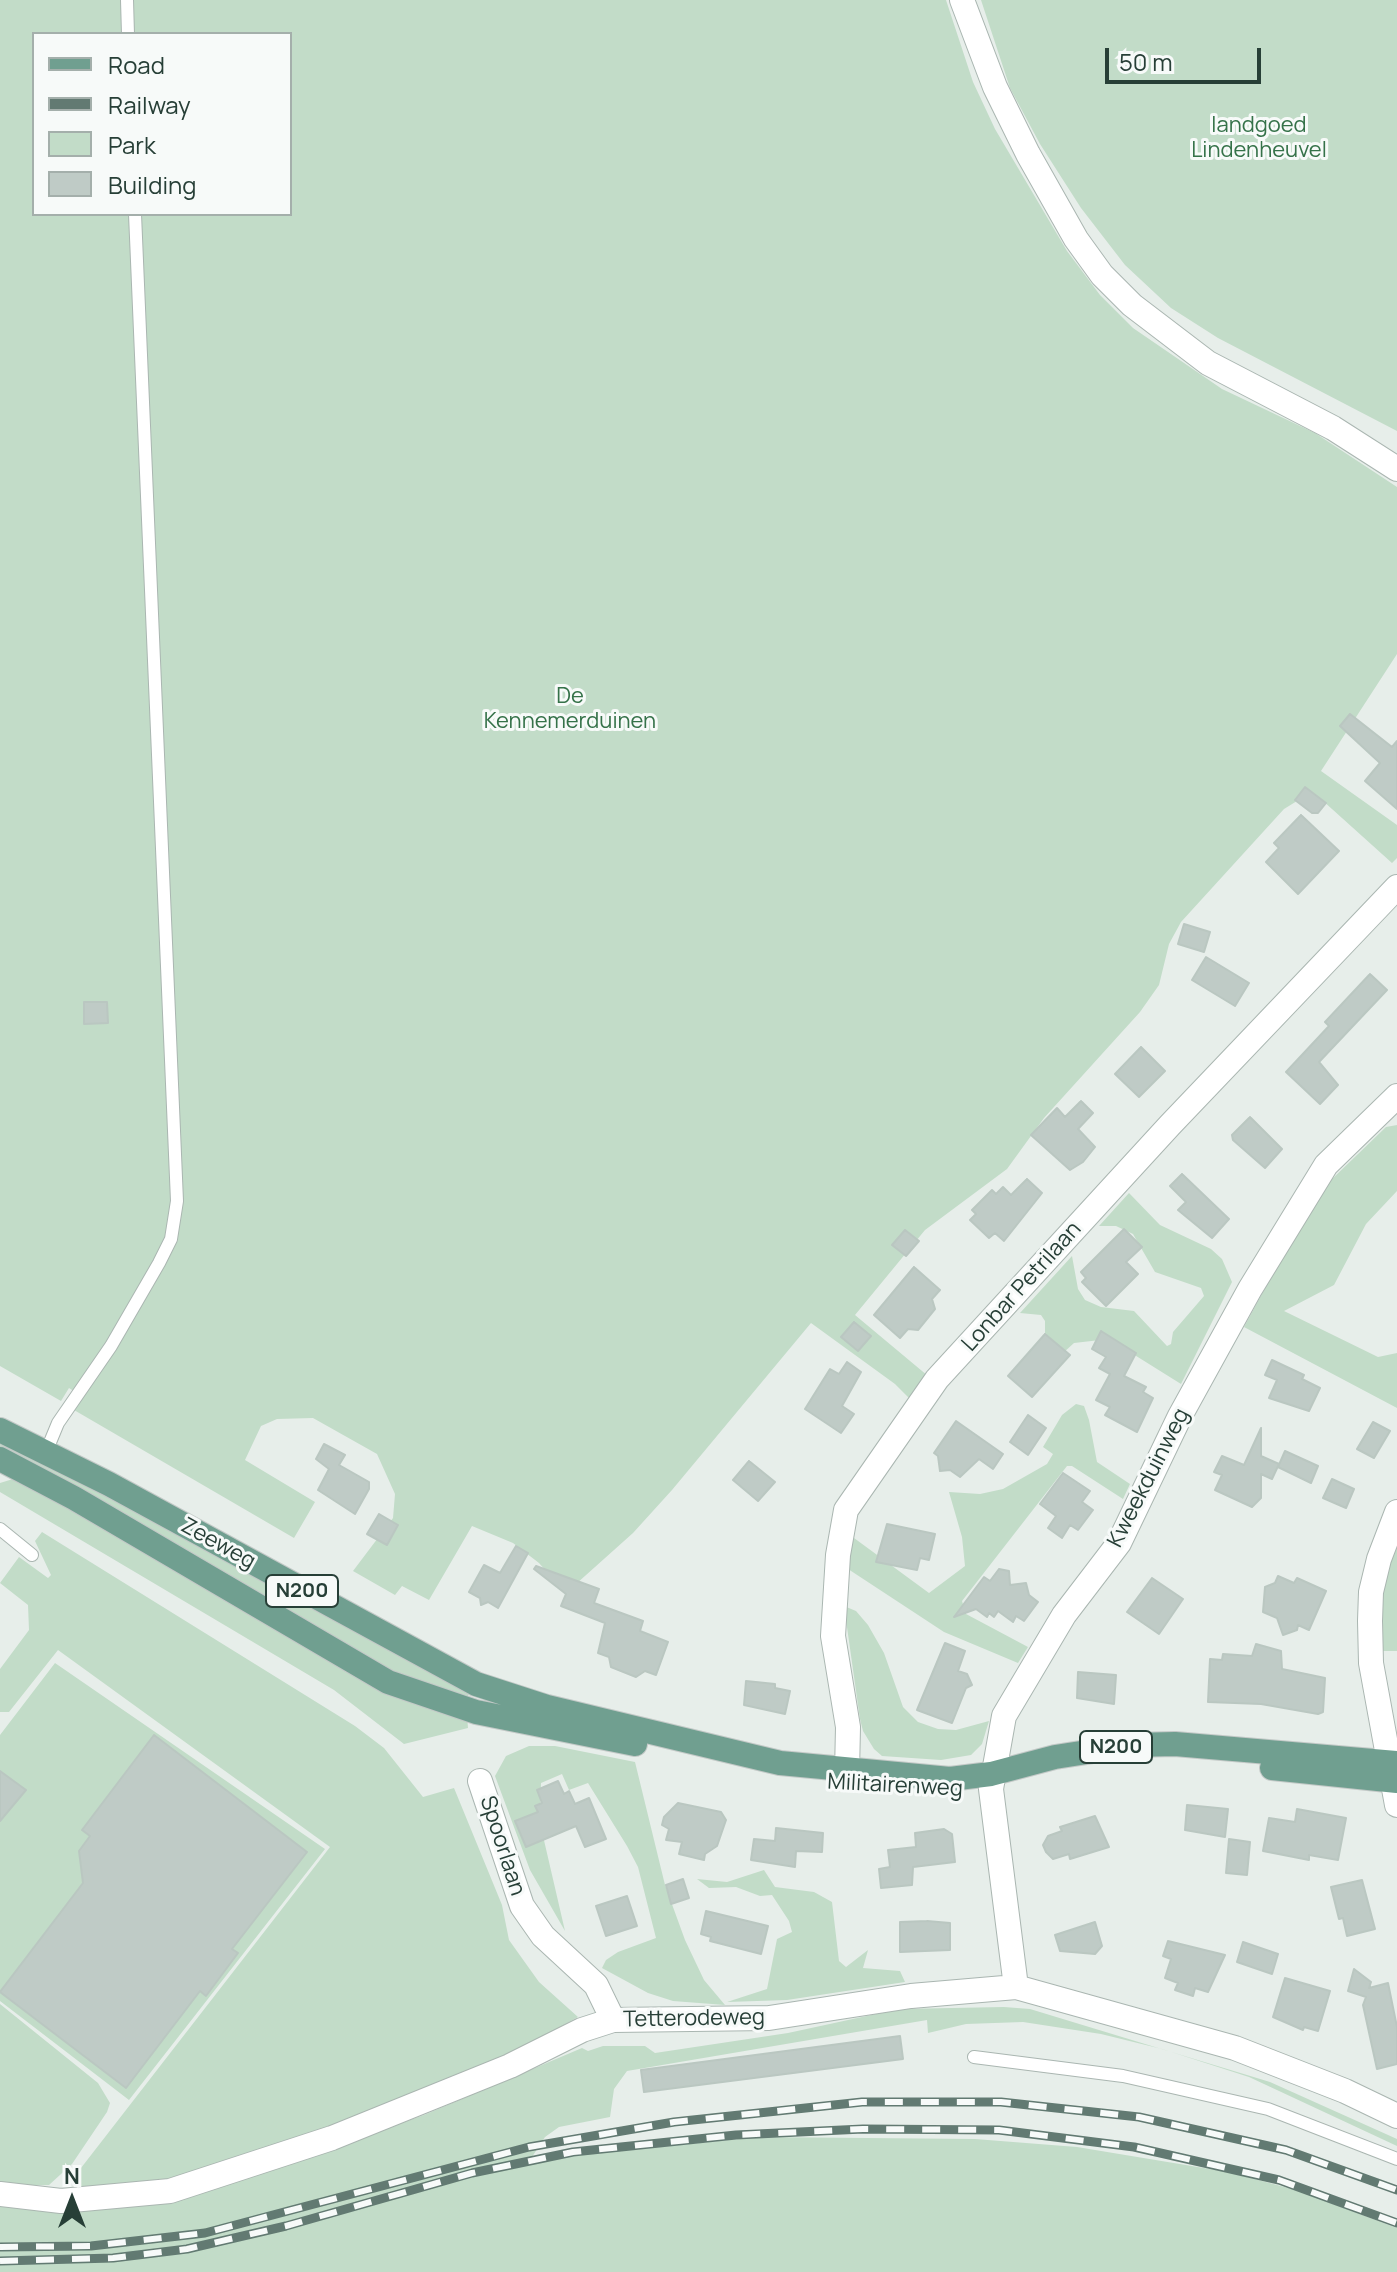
<!DOCTYPE html>
<style>
body{margin:0}
#map{position:relative;width:1397px;height:2272px;overflow:hidden;background:#e7eeea;font-family:Manrope,sans-serif}
canvas{display:block}
.legend{position:absolute;left:32px;top:32px;width:260px;height:184px;box-sizing:border-box;background:#f7faf9;border:2px solid #a4afab;margin:0;padding:10px 14px;list-style:none;font-size:24px;color:#273f37}
.legend li{display:flex;align-items:center;gap:16px;height:40px}
.legend b{width:40px;border:2px solid #a4afab}
.north{position:absolute;left:32px;top:2160px;width:80px;height:80px;-webkit-text-stroke:6px #f7faf9;paint-order:stroke;rotate:0deg;font-size:22px;font-weight:700;line-height:32px;text-align:center;color:#273f37}
.north::after{content:'';display:block;margin:auto;width:28px;height:36px;background:#273f37;clip-path:polygon(50% 0,100% 100%,50% 72%,0 100%)}
.scale{position:absolute;left:1105px;top:48px;width:156px;height:36px;box-sizing:border-box;border:4px solid #273f37;border-top:0;padding-left:10px;font-size:24px;line-height:28px;white-space:nowrap;color:#273f37;-webkit-text-stroke:6px #f7faf9;paint-order:stroke}
</style>
<div id="map">
<canvas width="1397" height="2272"></canvas>
<ul class="legend">
<li><b style="height:10px;background:#709f90"></b>Road</li>
<li><b style="height:10px;background:#627a72"></b>Railway</li>
<li><b style="height:22px;background:#c2dcc8"></b>Park</li>
<li><b style="height:22px;background:#bfcbc6"></b>Building</li>
</ul>
<div class="north">N</div>
<div class="scale">50 m</div>
</div>
<script>
const ctx = document.querySelector('canvas').getContext('2d');
ctx.lineJoin = 'round';
function fill(path, color) {
  ctx.fillStyle = color;
  ctx.fill(path, 'evenodd');
}
function poly(rows) {
  const path = new Path2D();
  for (const r of rows) {
    path.moveTo(r[0], r[1]);
    for (let i = 2; i < r.length; i += 2) path.lineTo(r[i], r[i + 1]);
  }
  return path;
}
function stroke(path, color, width, dash) {
  ctx.strokeStyle = color;
  ctx.lineWidth = width;
  ctx.lineCap = dash ? 'butt' : 'round';
  ctx.setLineDash(dash || []);
  ctx.stroke(path);
}
function write(font, color, halo, rows, align = 'center') {
  ctx.font = font + ' Manrope,sans-serif';
  ctx.lineWidth = 6;
  ctx.setLineDash([]);
  ctx.textBaseline = 'middle';
  ctx.strokeStyle = halo;
  ctx.fillStyle = color;
  for (const [text, x, y, turn = 0] of rows) {
    ctx.save();
    ctx.translate(x, y);
    ctx.rotate((+turn || 0) * Math.PI / 180);
    ctx.textAlign = isNaN(turn) ? turn : align;
    if (halo) ctx.strokeText(text, 0, 0);
    ctx.fillText(text, 0, 0);
    ctx.restore();
  }
}
const green = poly([
 [0,0,946,0,973,82,995,129,1067,251,1100,295,1133,328,1222,389,1315,433,1397,487,1397,654,1321,771,1397,825,1397,858,1392,863,1322,800,1297,801,1284,809,1181,922,1169,944,1159,985,1140,1012,1044,1118,1007,1169,925,1230,855,1315,928,1376,909,1398,895,1384,811,1323,672,1490,633,1533,576,1584,556,1582,539,1563,513,1543,472,1526,429,1600,402,1586,395,1595,353,1571,393,1518,395,1494,377,1454,313,1418,277,1419,261,1426,245,1460,315,1502,294,1538,74,1410,83,1397,69,1388,61,1401,0,1366],
 [34,34,290,34,290,214,34,214],
 [981,0,1397,0,1397,431,1218,338,1171,308,1125,265,1081,208,1040,144,1010,88],
 [1397,1125,1397,1191,1366,1224,1334,1285,1284,1311,1378,1357,1397,1353,1397,1408,1244,1327,1302,1220,1330,1181,1386,1127],
 [1129,1193,1160,1225,1211,1249,1222,1259,1232,1282,1181,1384,1109,1339,1074,1343,1063,1353,1045,1337,1045,1321,1041,1315,1020,1313,1072,1256,1078,1289,1085,1300,1101,1307,1134,1311,1167,1346,1171,1344,1173,1332,1204,1296,1201,1288,1155,1272,1133,1234,1116,1226,1099,1226],
 [1076,1404,1084,1406,1089,1420,1097,1462,1130,1484,1123,1499,1072,1466,1067,1466,962,1601,966,1614,1028,1647,1018,1663,944,1632,845,1567,854,1538,929,1593,965,1566,962,1537,949,1492,980,1494,1003,1489,1047,1464,1053,1454,1043,1447,1062,1415],
 [0,1438,467,1688,469,1700,401,1679,0,1453],
 [13,1479,467,1715,468,1728,404,1744,334,1690,0,1492,0,1483],
 [42,1532,355,1726,384,1748,423,1797,454,1788,502,1905,509,1940,539,1982,578,2017,500,2061,378,2109,188,2176,134,2188,86,2190,74,2186,74,2177,330,1847,58,1650,9,1712,0,1712,0,1669,29,1630,28,1605,0,1583,19,1557,48,1578,51,1575,35,1541],
 [1397,1541,1397,1651,1381,1651,1382,1598,1389,1561],
 [844,1606,856,1611,868,1625,884,1653,903,1707,918,1722,938,1729,956,1730,989,1721,982,1744,971,1755,941,1760,882,1756,874,1749,863,1731,860,1719],
 [55,1663,325,1849,129,2100,0,2001,0,1735],
 [529,1746,555,1746,635,1762,665,1885,685,1940,704,1980,725,2005,673,2001,648,1993,602,1968,606,1960,618,1952,656,1938,638,1867,627,1846,588,1783,569,1790,562,1774,541,1783,540,1823,565,1931,530,1870,495,1776,506,1756],
 [764,1870,775,1887,814,1892,832,1902,839,1961,846,1967,868,1950,863,1968,900,1971,905,1982,787,2000,727,2002,767,1989,777,1939,792,1932,789,1921,772,1895,760,1896,736,1887,709,1888,697,1879,727,1882],
 [0,2004,98,2083,110,2103,107,2112,72,2164,49,2185,0,2186],
 [1004,2007,1030,2009,1270,2082,1397,2139,1397,2146,1249,2077,1162,2049,1101,2034,1023,2022,966,2024,928,2033,927,2020,627,2071,614,2089,610,2117,559,2127,545,2137,530,2160,759,2137,975,2139,1077,2147,1228,2172,1296,2190,1397,2228,1397,2272,0,2272,0,2206,88,2209,264,2172,424,2115,582,2048,588,2051,603,2046,645,2046,655,2053,788,2033,899,2009]
]);
const building = poly([
 [1350,714,1392,747,1397,741,1397,809,1365,781,1380,763,1340,726,1350,714],
 [1305,787,1326,803,1318,813,1312,813,1295,800,1305,787],
 [1301,815,1339,851,1298,894,1266,862,1279,848,1274,843,1301,815],
 [1184,924,1210,932,1204,952,1178,944,1184,924],
 [1206,957,1249,983,1235,1006,1192,980,1206,957],
 [1370,974,1387,990,1319,1062,1338,1085,1320,1104,1286,1072,1329,1026,1325,1022,1370,974],
 [84,1002,107,1002,108,1023,84,1024,84,1002],
 [1141,1047,1165,1071,1139,1097,1115,1074,1141,1047],
 [1081,1101,1093,1113,1078,1129,1095,1147,1083,1162,1070,1170,1031,1135,1057,1108,1065,1117,1081,1101],
 [1250,1117,1282,1149,1265,1168,1233,1140,1232,1135,1250,1117],
 [1182,1174,1229,1219,1212,1238,1178,1210,1186,1202,1170,1186,1182,1174],
 [1027,1179,1042,1193,1004,1241,995,1233,989,1238,970,1220,976,1214,972,1210,992,1190,996,1194,1003,1187,1011,1195,1027,1179],
 [1124,1229,1142,1247,1126,1262,1138,1274,1106,1306,1082,1282,1086,1278,1081,1272,1124,1229],
 [905,1230,919,1241,906,1256,892,1245,905,1230],
 [914,1267,940,1290,932,1299,935,1309,918,1330,908,1329,900,1338,874,1315,914,1267],
 [854,1322,871,1336,858,1351,841,1337,854,1322],
 [1101,1331,1136,1353,1124,1376,1146,1387,1143,1392,1153,1398,1137,1432,1105,1415,1110,1407,1096,1400,1110,1374,1099,1368,1106,1357,1092,1349,1101,1331],
 [1045,1334,1070,1355,1032,1397,1008,1376,1045,1334],
 [1272,1360,1304,1375,1302,1379,1320,1388,1309,1411,1269,1398,1277,1380,1265,1375,1272,1360],
 [847,1362,861,1372,842,1406,854,1414,841,1433,805,1409,830,1369,839,1374,847,1362],
 [1028,1415,1046,1428,1028,1455,1010,1442,1028,1415],
 [956,1421,1003,1454,993,1469,979,1459,960,1477,950,1470,940,1471,938,1456,934,1453,956,1421],
 [1373,1422,1390,1431,1374,1458,1357,1449,1373,1422],
 [1261,1428,1261,1456,1279,1464,1272,1479,1261,1474,1261,1498,1252,1507,1215,1490,1222,1475,1214,1472,1222,1456,1244,1465,1261,1428],
 [324,1444,345,1455,339,1465,369,1482,369,1489,355,1514,318,1490,329,1469,316,1459,324,1444],
 [1285,1451,1318,1466,1311,1483,1278,1467,1285,1451],
 [749,1461,775,1482,758,1501,733,1480,749,1461],
 [1063,1473,1090,1491,1082,1502,1093,1510,1078,1530,1070,1525,1062,1538,1048,1528,1056,1516,1040,1504,1063,1473],
 [1332,1479,1354,1489,1346,1508,1323,1498,1332,1479],
 [379,1514,398,1525,387,1545,367,1534,379,1514],
 [887,1524,935,1534,929,1560,920,1558,917,1570,876,1562,887,1524],
 [516,1546,528,1553,498,1608,488,1602,481,1605,480,1598,469,1592,484,1565,500,1573,516,1546],
 [536,1566,599,1589,594,1603,643,1621,640,1631,668,1642,656,1675,645,1671,636,1677,611,1667,609,1657,598,1653,605,1623,561,1606,566,1594,534,1569,536,1566],
 [999,1569,1009,1571,1010,1585,1026,1583,1029,1595,1038,1602,1024,1621,1016,1616,1013,1622,998,1611,994,1617,989,1613,987,1617,976,1609,954,1617,984,1577,990,1581,999,1569],
 [1278,1576,1294,1583,1297,1578,1326,1591,1309,1630,1298,1625,1297,1630,1283,1635,1277,1618,1263,1612,1265,1587,1275,1583,1278,1576],
 [1152,1578,1183,1599,1159,1634,1127,1612,1152,1578],
 [945,1643,965,1651,958,1671,967,1674,972,1685,966,1688,952,1723,917,1710,945,1643],
 [1256,1644,1281,1651,1282,1669,1325,1678,1323,1712,1318,1714,1261,1704,1208,1702,1210,1659,1222,1660,1223,1654,1252,1656,1256,1644],
 [1078,1672,1116,1675,1114,1704,1077,1698,1078,1672],
 [746,1681,775,1684,775,1688,790,1691,785,1714,744,1705,746,1681],
 [154,1735,307,1852,232,1949,238,1953,206,1996,200,1991,126,2088,0,1992,83,1883,79,1851,90,1836,82,1830,154,1735],
 [0,1771,26,1790,0,1821,0,1771],
 [558,1781,564,1794,569,1791,575,1804,589,1798,606,1839,585,1847,576,1826,526,1847,515,1821,538,1812,535,1806,542,1803,537,1790,558,1781],
 [678,1803,721,1812,726,1820,717,1846,705,1854,704,1860,679,1854,682,1842,666,1840,669,1829,662,1825,664,1817,678,1803],
 [1187,1805,1228,1809,1225,1837,1185,1830,1187,1805],
 [1297,1809,1346,1818,1338,1860,1309,1855,1309,1860,1263,1851,1269,1818,1295,1822,1297,1809],
 [1095,1816,1109,1847,1070,1859,1069,1854,1053,1859,1046,1852,1043,1845,1048,1836,1062,1831,1060,1827,1095,1816],
 [776,1828,823,1833,822,1852,796,1851,795,1867,751,1860,754,1839,775,1841,776,1828],
 [944,1829,952,1834,955,1862,913,1867,912,1885,881,1888,879,1869,890,1867,888,1850,916,1847,915,1833,944,1829],
 [1229,1839,1250,1842,1247,1875,1226,1873,1229,1839],
 [683,1879,689,1898,671,1904,666,1885,683,1879],
 [1362,1880,1375,1929,1347,1936,1343,1918,1339,1919,1331,1887,1362,1880],
 [627,1896,637,1926,606,1936,596,1906,627,1896],
 [706,1911,768,1926,761,1954,710,1941,711,1937,701,1934,706,1911],
 [927,1921,950,1923,950,1950,900,1952,900,1922,927,1921],
 [1095,1922,1102,1946,1095,1954,1060,1951,1055,1935,1095,1922],
 [1168,1941,1225,1955,1208,1992,1195,1988,1193,1996,1175,1990,1178,1983,1165,1978,1171,1959,1163,1956,1168,1941],
 [1243,1942,1278,1954,1272,1974,1237,1962,1243,1942],
 [1354,1969,1371,1982,1369,1988,1388,1983,1397,2027,1397,2064,1377,2069,1363,2005,1366,1997,1348,1991,1354,1969],
 [1285,1978,1330,1991,1318,2031,1304,2027,1303,2030,1273,2017,1285,1978],
 [900,2036,903,2059,644,2092,641,2070,900,2036]
]);
const lane = poly([
 [127,0,128,34],
 [46,1452,58,1423,111,1346,159,1263,171,1239,177,1201,135,214],
 [0,1529,32,1555],
 [974,2057,1123,2076,1268,2109,1397,2159]
]);
const street = poly([
 [962,0,995,87,1028,154,1076,239,1102,275,1132,305,1208,363,1333,428,1397,469],
 [1397,1512,1379,1559,1371,1592,1370,1621,1371,1663,1397,1805],
 [847,1772,848,1727,833,1636,838,1555,846,1510,937,1379,1170,1125,1397,887],
 [480,1781,522,1906,543,1936,596,1985,613,2020],
 [1016,1987,991,1789,1004,1716,1064,1615,1119,1543,1180,1416,1250,1289,1326,1165,1397,1096],
 [0,2194,61,2201,170,2191,332,2138,510,2066,582,2030,613,2020,769,2018,911,1996,1016,1987,1235,2048,1345,2091,1397,2116]
]);
const primary = poly([
 [0,1430,109,1484,476,1684,547,1707,780,1763,950,1779,991,1774,1055,1757,1132,1745,1175,1744,1397,1763],
 [0,1459,74,1498,388,1682,476,1712,635,1744],
 [1272,1768,1397,1781]
]);
const rail = poly([
 [0,2247,91,2246,205,2233,529,2147,674,2122,862,2102,1001,2102,1139,2117,1286,2150,1397,2190],
 [0,2261,113,2258,187,2249,286,2226,472,2173,573,2152,736,2135,863,2129,999,2130,1134,2147,1279,2180,1397,2223]
]);
const shields = [
 [302,1591,72],
 [1116,1747,72]
];
const shieldNames = [
 ["N200",302,1591],
 ["N200",1116,1747]
];
const parkNames = [
 ["landgoed",1259,126],
 ["Lindenheuvel",1259,151],
 ["De",570,697],
 ["Kennemerduinen",570,722]
];
const streetNames = [
 ["Lonbar Petrilaan",1022,1287,-48],
 ["Kweekduinweg",1149,1478,-63],
 ["Zeeweg",218,1544,29],
 ["Militairenweg",895,1786,3],
 ["Spoorlaan",502,1846,72],
 ["Tetterodeweg",694,2019,-1]
];
fill(green, '#c2dcc8');
fill(building, '#bfcbc6');
stroke(building, '#bac7c1', 2);
stroke(lane, '#aab6b1', 14);
stroke(street, '#aab6b1', 26);
stroke(primary, '#c3c9c7', 26);
stroke(lane, '#fff', 12);
stroke(street, '#fff', 24);
stroke(primary, '#709f90', 24);
stroke(rail, '#627a72', 9);
stroke(rail, '#f7faf9', 6, [18]);
for (const [x, y, w] of shields) {
  const box = new Path2D();
  box.roundRect(x - w / 2, y - 16, w, 32, 6);
  ctx.fillStyle = '#f7faf9';
  ctx.fill(box);
  stroke(box, '#273f37', 2);
}
write('bold 20px', '#273f37', null, shieldNames);
write('22px', '#357249', '#f7faf9', parkNames);
write('22px', '#273f37', '#f7faf9', streetNames);
</script>
